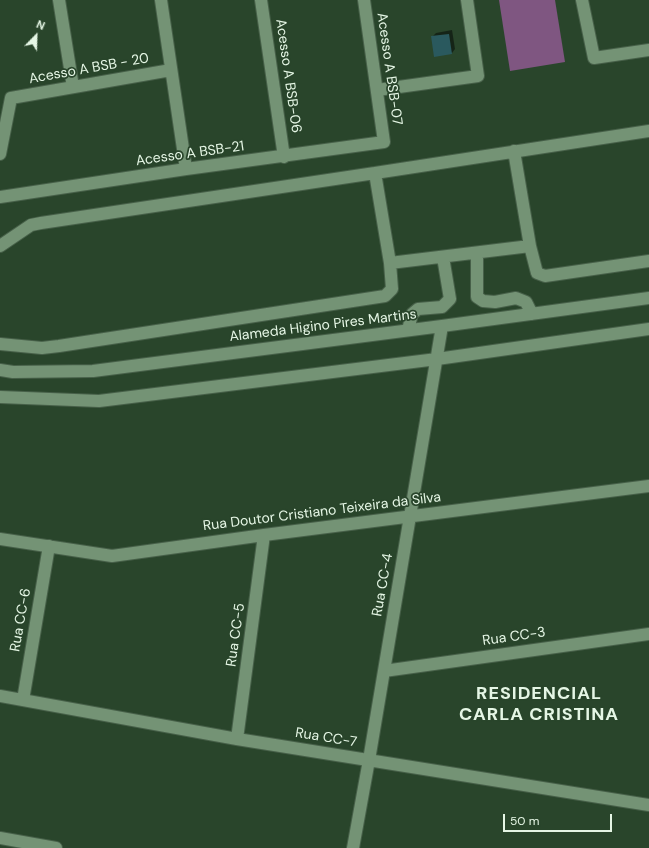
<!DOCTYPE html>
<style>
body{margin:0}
#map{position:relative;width:649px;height:848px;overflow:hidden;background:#29452b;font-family:"DM Sans",sans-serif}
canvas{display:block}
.north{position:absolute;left:16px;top:16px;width:40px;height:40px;-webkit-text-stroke:3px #29452b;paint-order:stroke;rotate:23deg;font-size:11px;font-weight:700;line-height:16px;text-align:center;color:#e5f6e5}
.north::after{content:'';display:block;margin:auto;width:14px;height:18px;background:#e5f6e5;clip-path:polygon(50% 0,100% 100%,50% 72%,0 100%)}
.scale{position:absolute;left:503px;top:814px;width:109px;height:18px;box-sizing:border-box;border:2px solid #e5f6e5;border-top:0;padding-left:5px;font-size:12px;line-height:14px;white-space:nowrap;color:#e5f6e5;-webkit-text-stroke:3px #29452b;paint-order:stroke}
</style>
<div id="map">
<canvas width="649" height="848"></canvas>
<div class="north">N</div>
<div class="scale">50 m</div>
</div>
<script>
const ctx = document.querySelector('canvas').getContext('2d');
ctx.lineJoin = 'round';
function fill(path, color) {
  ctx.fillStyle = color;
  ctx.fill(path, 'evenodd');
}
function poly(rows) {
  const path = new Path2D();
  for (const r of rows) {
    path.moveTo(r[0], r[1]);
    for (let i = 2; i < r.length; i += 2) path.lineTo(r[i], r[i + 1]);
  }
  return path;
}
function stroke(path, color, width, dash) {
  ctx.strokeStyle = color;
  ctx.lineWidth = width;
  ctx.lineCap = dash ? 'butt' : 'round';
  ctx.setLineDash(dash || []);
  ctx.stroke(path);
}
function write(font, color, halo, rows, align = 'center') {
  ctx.font = font + ' "DM Sans",sans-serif';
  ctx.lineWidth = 3.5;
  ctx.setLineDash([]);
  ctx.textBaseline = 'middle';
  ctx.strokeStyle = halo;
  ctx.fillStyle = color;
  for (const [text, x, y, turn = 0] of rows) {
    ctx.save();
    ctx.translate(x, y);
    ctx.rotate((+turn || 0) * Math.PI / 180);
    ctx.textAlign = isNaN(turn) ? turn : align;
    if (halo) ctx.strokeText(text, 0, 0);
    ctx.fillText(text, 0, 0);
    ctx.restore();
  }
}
const green = poly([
 [499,0,555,0,565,62,510,71]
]);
const shadow = poly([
 [452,30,455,49,452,53,432,37,436,33]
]);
const building = poly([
 [449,34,452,54,434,57,431,36]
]);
const minor = poly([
 [59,0,73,87],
 [161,0,186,169],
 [261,0,284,157],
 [582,0,594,58,649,50],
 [377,90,478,76,467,0],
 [0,154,11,98,171,70],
 [375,173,390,263,530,246,514,151],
 [0,197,186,169,384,142,364,0],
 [0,246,31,225,41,223,375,173,649,131],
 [530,246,537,273,545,276,649,261],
 [477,253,477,297,483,301,495,302,516,298,526,302,532,314],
 [408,330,412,314,418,309,442,307,450,299,443,257],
 [0,344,42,348,59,346,385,296,392,289,390,263],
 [0,370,13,372,93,371,442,326,649,298],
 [0,397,99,401,437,359,649,329],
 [0,539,112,556,264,535,649,486],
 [384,671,649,634],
 [0,696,237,739,649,805],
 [23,700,49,546],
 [237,739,264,535],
 [0,838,56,848],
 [353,848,369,760,442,326]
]);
const streetNames = [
 ["Acesso A BSB - 20",89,69,-10],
 ["Acesso A BSB-07",389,69,82],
 ["Acesso A BSB-06",288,76,82],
 ["Acesso A BSB-21",190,154,-8],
 ["Alameda Higino Pires Martins",323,326,-7],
 ["Rua Doutor Cristiano Teixeira da Silva",322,512,-7],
 ["Rua CC-4",383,585,-80],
 ["Rua CC-6",21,620,-80],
 ["Rua CC-5",236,635,-82],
 ["Rua CC-3",514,637,-8],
 ["Rua CC-7",326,738,9]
];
const districtNames = [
 ["RESIDENCIAL",539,694],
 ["CARLA CRISTINA",539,715]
];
fill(green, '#7f5681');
fill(shadow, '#0007');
fill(building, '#2a595e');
stroke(minor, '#476049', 14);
stroke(minor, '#749375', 12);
write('14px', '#e5f6e5', '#29452b', streetNames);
ctx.letterSpacing = '1px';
write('bold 18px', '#e5f6e5', '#29452b', districtNames);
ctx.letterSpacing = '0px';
</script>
